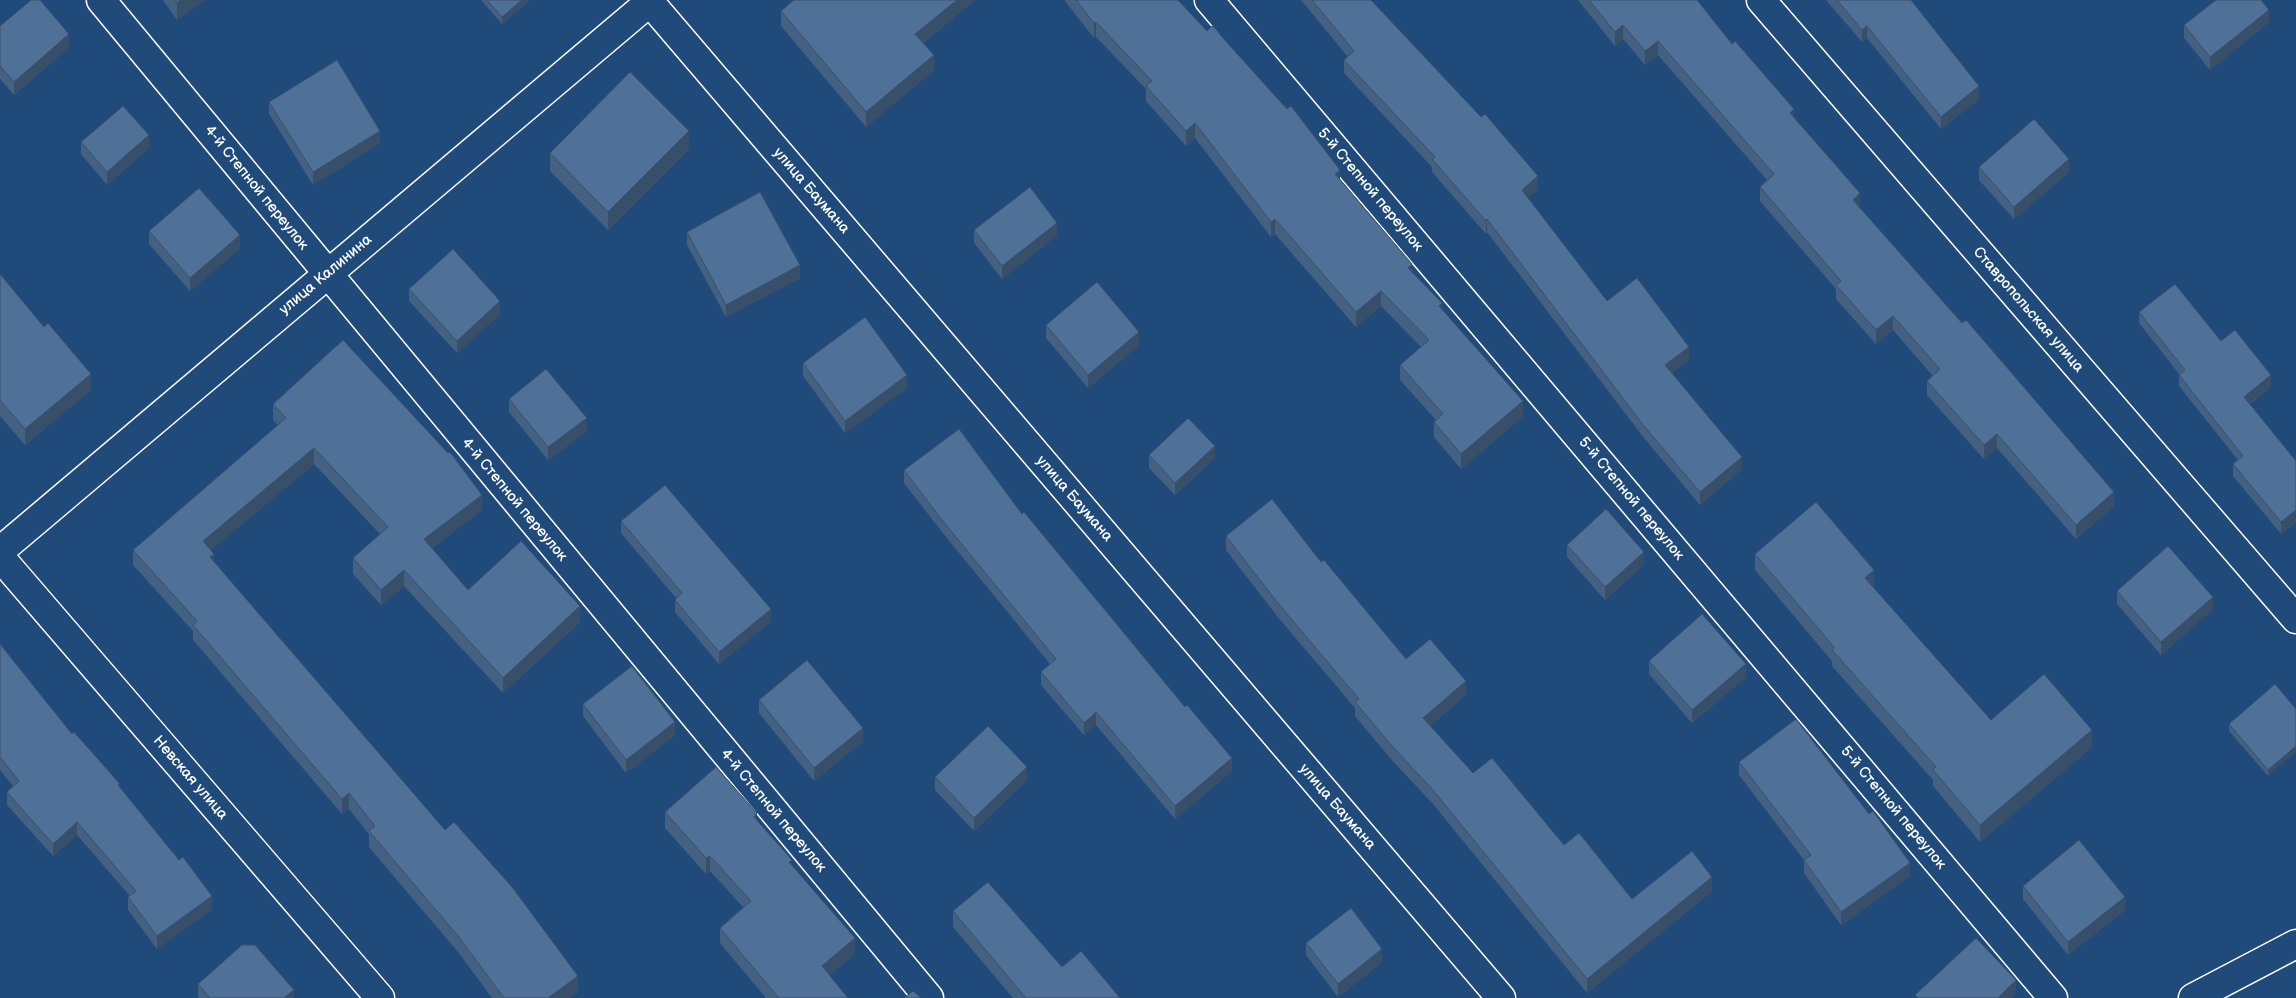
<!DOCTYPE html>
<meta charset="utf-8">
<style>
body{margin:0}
canvas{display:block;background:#1f4a7a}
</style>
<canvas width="2296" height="998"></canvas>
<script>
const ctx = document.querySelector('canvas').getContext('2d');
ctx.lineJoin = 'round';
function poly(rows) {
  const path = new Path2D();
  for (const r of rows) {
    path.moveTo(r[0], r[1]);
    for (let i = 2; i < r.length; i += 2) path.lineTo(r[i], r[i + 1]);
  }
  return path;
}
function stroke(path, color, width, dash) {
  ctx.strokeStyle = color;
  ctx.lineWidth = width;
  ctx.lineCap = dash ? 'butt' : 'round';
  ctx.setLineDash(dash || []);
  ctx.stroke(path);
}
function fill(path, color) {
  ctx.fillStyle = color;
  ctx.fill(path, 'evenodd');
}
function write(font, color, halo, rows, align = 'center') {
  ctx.font = font + ' "Balsamiq Sans",sans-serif';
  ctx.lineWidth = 4;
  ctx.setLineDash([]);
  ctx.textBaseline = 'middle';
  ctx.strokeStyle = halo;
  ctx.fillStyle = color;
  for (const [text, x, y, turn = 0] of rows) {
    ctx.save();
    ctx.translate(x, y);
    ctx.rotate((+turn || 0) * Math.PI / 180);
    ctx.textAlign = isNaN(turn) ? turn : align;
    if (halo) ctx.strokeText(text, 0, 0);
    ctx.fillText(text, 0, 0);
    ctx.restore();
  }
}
const street = poly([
 [101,0,929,998],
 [648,0,1501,998],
 [1209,0,2053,998],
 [1761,0,2296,619],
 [0,557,380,998],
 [2193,998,2296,944]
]);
const secondary = poly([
 [0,551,652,0]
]);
const wall = poly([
 [163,0,204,0,177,20],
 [481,0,530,0,502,24],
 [794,0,975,0,923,43,934,70,866,127,781,26,781,11],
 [1064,0,1178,0,1340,180,1442,310,1523,416,1461,469,1434,437,1434,422,1436,420,1400,380,1400,365,1421,347,1381,306,1356,327,1275,234,1271,237,1195,138,1186,146,1146,101,1146,89,1096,37,1094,38],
 [1301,0,1371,0,1538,189,1528,198,1607,301,1689,360,1672,372,1742,469,1700,505,1644,438,1487,232,1486,234,1432,172,1432,167,1344,73,1344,60,1348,57],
 [1578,0,1697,0,1732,44,1794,117,1860,208,2114,506,2076,539,1997,448,1984,459,1927,395,1927,381,1933,376,1893,330,1876,344,1836,299,1836,289,1760,201,1760,187,1767,180,1658,55,1645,65,1623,39,1615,46],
 [1826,0,1911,0,1979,99,1941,129,1867,38,1862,42],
 [2269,22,2210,70,2184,38,2184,25],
 [0,26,69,47,14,95,0,79],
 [269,102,380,143,313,185,269,114],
 [81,142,149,148,107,185,81,154],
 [689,149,608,230,550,171,550,153],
 [1979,167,2069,172,2014,219,1979,180],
 [974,230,1057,235,1002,279,974,243],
 [149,231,240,248,190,291,149,244],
 [687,232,800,278,726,317,687,245],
 [0,274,91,390,25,445,0,416],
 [409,289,500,314,457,353,409,301],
 [2139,312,2221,341,2271,387,2250,404,2296,461,2296,522,2281,534,2233,476,2233,464,2238,460,2179,386,2179,374,2139,323],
 [1046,325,1139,345,1088,388,1046,338],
 [803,363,907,388,845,433,803,376],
 [509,399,587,431,548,460,509,412],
 [273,404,482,510,432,548,468,590,580,622,503,693,404,586,381,605,353,574,353,558,380,534,314,464,211,550,214,561,578,992,569,998,492,998,458,952,369,847,369,834,349,809,342,814,193,640,193,631,133,565,133,550,278,425,273,420],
 [1149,455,1215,458,1175,495,1149,468],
 [904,470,1022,514,1232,771,1175,819,1096,725,1084,735,1041,685,1041,672,1050,664,942,532,904,483],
 [621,521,771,621,719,664,675,612,675,600,676,598,621,533],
 [1226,536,1321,562,1406,659,1466,695,1430,726,1473,773,1632,899,1712,891,1587,993,1433,804,1391,759,1355,716,1355,708,1277,616,1226,550],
 [1567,545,1644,564,1605,600,1567,557],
 [1755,554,1874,586,1873,588,1991,720,2092,747,1980,842,1933,786,1933,780,1832,666,1832,661,1755,570],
 [2117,591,2213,609,2161,655,2117,604],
 [0,644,72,734,120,788,212,909,157,949,128,910,128,897,130,896,77,835,53,856,7,805,7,792,13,786,0,770],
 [1649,661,1746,677,1692,723,1649,674],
 [2275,684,2268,776,2229,731,2229,724],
 [759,700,863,741,814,781,759,713],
 [583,704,675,735,626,773,583,716],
 [1739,762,1910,876,1841,925,1804,873,1804,860,1739,775],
 [935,777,1027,780,974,831,935,790],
 [665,812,757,821,792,866,855,954,829,975,848,998,766,998,720,943,720,928,743,907,710,871,706,874,665,828],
 [2023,886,2125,910,2068,955,2023,899],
 [953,911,1062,967,1120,998,1013,998,953,927],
 [1306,943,1382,962,1338,997,1306,955],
 [198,984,294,998,199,998,198,996]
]);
const shadedWall = poly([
 [181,0,204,0,177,20,177,3],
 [522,0,530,0,502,24,502,17],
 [957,0,975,0,915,49,915,34],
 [2269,10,2269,22,2210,70,2210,57],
 [1096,22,1096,37,1094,38,1094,23],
 [1623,25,1623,39,1615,46,1615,32],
 [1867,26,1867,38,1862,42,1862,30],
 [69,34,69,47,14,95,14,82],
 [1658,41,1658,55,1645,65,1645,51],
 [934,55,934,70,866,127,866,112],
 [1979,86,1979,99,1941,129,1941,117],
 [1794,109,1794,123,1790,113],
 [1195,123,1195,138,1186,146,1186,131],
 [380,131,380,143,313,185,313,172],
 [689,131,689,149,608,230,608,212],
 [149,135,149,148,107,185,107,172],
 [2069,159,2069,172,2014,219,2014,207],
 [1340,170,1340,185,1335,174],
 [1538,176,1538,189,1522,203,1522,190],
 [1860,193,1860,207,1853,214,1853,200],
 [1275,219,1275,234,1271,237,1271,222],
 [1487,219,1487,232,1486,234,1486,221],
 [1057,223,1057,235,1002,279,1002,266],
 [240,235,240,248,190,291,190,278],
 [1412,264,1412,279,1408,268],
 [800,265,800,278,726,317,726,305],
 [1381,291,1381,306,1356,327,1356,312],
 [500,301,500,314,457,353,457,341],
 [1442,303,1442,317,1439,306],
 [1893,316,1893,330,1876,344,1876,330],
 [1139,332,1139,345,1088,388,1088,375],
 [1689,347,1689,360,1665,377,1665,365],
 [91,374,91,390,25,445,25,429],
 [907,375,907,388,845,433,845,421],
 [2271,375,2271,387,2244,408,2244,397],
 [1523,401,1523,416,1461,469,1461,454],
 [587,418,587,431,548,460,548,447],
 [1997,434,1997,448,1984,459,1984,445],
 [1215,446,1215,458,1175,495,1175,483],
 [314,448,314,464,203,557,203,541],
 [1742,457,1742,469,1700,505,1700,492],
 [2114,492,2114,506,2076,539,2076,525],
 [482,495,482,510,424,554,424,539],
 [2296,510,2296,522,2281,534,2281,522],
 [1644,552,1644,564,1605,600,1605,587],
 [214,554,214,569,210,557],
 [404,570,404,586,381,605,381,590],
 [1874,570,1874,586,1865,595,1865,578],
 [2213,597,2213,609,2161,655,2161,642],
 [580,606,580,622,503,693,503,678],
 [771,609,771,621,719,664,719,652],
 [1746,664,1746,677,1692,723,1692,710],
 [1466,681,1466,695,1423,732,1423,718],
 [1096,712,1096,725,1084,735,1084,723],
 [675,722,675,735,626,773,626,760],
 [863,728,863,741,814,781,814,768],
 [2092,730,2092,747,1980,842,1980,825],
 [2296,746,2296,752,2268,776,2268,770],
 [1232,758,1232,771,1175,819,1175,806],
 [1027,767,1027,780,974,831,974,818],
 [349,793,349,809,342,814,342,799],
 [757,813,757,829,754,817],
 [77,822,77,835,53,856,53,844],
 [710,856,710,871,706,874,706,858],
 [1910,863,1910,876,1841,925,1841,912],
 [1712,877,1712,891,1587,993,1587,979],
 [212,896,212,909,157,949,157,936],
 [2125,897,2125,910,2068,955,2068,942],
 [855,938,855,954,822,982,822,966],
 [1382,949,1382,962,1338,997,1338,984],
 [578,976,578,992,569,998,548,998],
 [2016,980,2016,993,2011,998,1998,998],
 [294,990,294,998,285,998,285,997]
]);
const building = poly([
 [31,0,40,0,69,34,14,82,0,66,0,26,31,0],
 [175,0,181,0,177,3,175,0],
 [487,0,522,0,502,17,487,0],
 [794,0,957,0,915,34,934,55,866,112,781,11,794,0],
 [1076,0,1178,0,1207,31,1212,26,1287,109,1291,106,1340,170,1335,174,1412,264,1408,268,1442,303,1439,306,1523,401,1461,454,1434,422,1443,414,1400,365,1429,340,1381,291,1356,312,1275,219,1271,222,1195,123,1186,131,1146,86,1152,81,1096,22,1094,23,1076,0],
 [1312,0,1371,0,1481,117,1485,114,1538,176,1522,190,1607,301,1637,278,1689,347,1665,365,1742,457,1700,492,1644,426,1487,219,1486,221,1432,159,1435,157,1344,60,1354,51,1312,0],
 [1589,0,1697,0,1732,44,1735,41,1794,109,1790,113,1860,193,1853,200,1962,323,1966,320,2114,492,2076,525,1997,434,1984,445,1927,381,1940,369,1893,316,1876,330,1836,285,1841,281,1760,187,1774,174,1658,41,1645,51,1623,25,1615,32,1589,0],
 [1837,0,1911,0,1979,86,1941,117,1867,26,1862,30,1837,0],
 [2216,0,2261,0,2269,10,2210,57,2184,25,2216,0],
 [337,60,380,131,313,172,269,102,337,60],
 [630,72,689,131,608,212,550,153,630,72],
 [123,106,149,135,107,172,81,142,123,106],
 [2034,119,2069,159,2014,207,1979,167,2034,119],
 [1030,187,1057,223,1002,266,974,230,1030,187],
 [199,188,240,235,190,278,149,231,199,188],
 [760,192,800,265,726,305,687,232,760,192],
 [453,249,500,301,457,341,409,289,453,249],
 [0,274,44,327,48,323,91,374,25,429,0,400,0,274],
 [1097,282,1139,332,1088,375,1046,325,1097,282],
 [2175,284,2221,341,2235,330,2271,375,2244,397,2296,461,2296,510,2281,522,2233,464,2243,456,2179,375,2185,370,2139,312,2175,284],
 [865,317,907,375,845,421,803,363,865,317],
 [343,340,448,453,450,452,482,495,424,539,468,590,521,541,580,606,503,678,404,570,381,590,353,558,388,527,314,448,203,541,214,554,210,557,445,830,454,822,512,887,578,976,548,998,504,998,458,936,369,831,375,826,349,793,342,799,193,625,197,621,133,550,286,418,273,404,343,340],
 [546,369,587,418,548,447,509,399,546,369],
 [1188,418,1215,446,1175,483,1149,455,1188,418],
 [959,429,1022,514,1024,512,1185,707,1187,705,1232,758,1175,806,1096,712,1084,723,1041,672,1056,659,942,520,904,470,959,429],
 [665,485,771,609,719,652,675,600,682,593,621,521,665,485],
 [1272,499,1321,562,1324,560,1406,659,1430,639,1466,681,1423,718,1473,773,1492,758,1564,845,1579,833,1632,899,1692,851,1712,877,1587,979,1433,790,1391,745,1355,702,1359,699,1277,602,1226,536,1272,499],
 [1816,502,1874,570,1865,578,1991,720,2044,674,2092,730,1980,825,1933,770,1936,767,1832,650,1834,647,1755,554,1816,502],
 [1606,509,1644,552,1605,587,1567,545,1606,509],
 [2168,546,2213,597,2161,642,2117,591,2168,546],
 [1702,614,1746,664,1692,710,1649,661,1702,614],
 [0,644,72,734,74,732,120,784,118,785,179,860,183,857,212,896,157,936,128,897,136,891,77,822,53,844,7,792,19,781,0,757,0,644],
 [807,660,863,728,814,768,759,700,807,660],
 [632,666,675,722,626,760,583,704,632,666],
 [2275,684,2296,709,2296,746,2268,770,2229,724,2275,684],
 [1796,719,1869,814,1873,811,1910,863,1841,912,1804,860,1811,855,1739,762,1796,719],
 [988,726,1027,767,974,818,935,777,988,726],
 [716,767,757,813,754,817,792,860,789,862,855,938,822,966,848,998,779,998,720,928,751,901,710,856,706,858,665,812,716,767],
 [2079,840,2125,897,2068,942,2023,886,2079,840],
 [988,882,1062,967,1081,951,1120,998,1025,998,1026,998,953,911,988,882],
 [1351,908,1382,949,1338,984,1306,943,1351,908],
 [1976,938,2016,980,1998,998,1918,998,1915,995,1976,938],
 [242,945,255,945,294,990,285,997,285,998,210,998,198,984,242,945],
 [913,991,921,998,904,998,913,991]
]);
const streetNames = [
 ["4-й Степной переулок",256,188,51],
 ["5-й Степной переулок",1370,190,50],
 ["улица Баумана",811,191,49],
 ["улица Калинина",326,275,-40],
 ["Ставропольская улица",2028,310,49],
 ["улица Баумана",1074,499,49],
 ["5-й Степной переулок",1631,499,50],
 ["4-й Степной переулок",514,500,50],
 ["Невская улица",190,778,49],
 ["улица Баумана",1337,807,49],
 ["5-й Степной переулок",1893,808,50],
 ["4-й Степной переулок",773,811,50]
];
stroke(street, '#fff', 31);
stroke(secondary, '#fff', 31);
stroke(street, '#1f4a7a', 28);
stroke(secondary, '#1f4a7a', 28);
fill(wall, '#456182');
fill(shadedWall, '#384f6a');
fill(building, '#507197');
stroke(building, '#384f6a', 1);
write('15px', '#fff', '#1f4a7a', streetNames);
</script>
